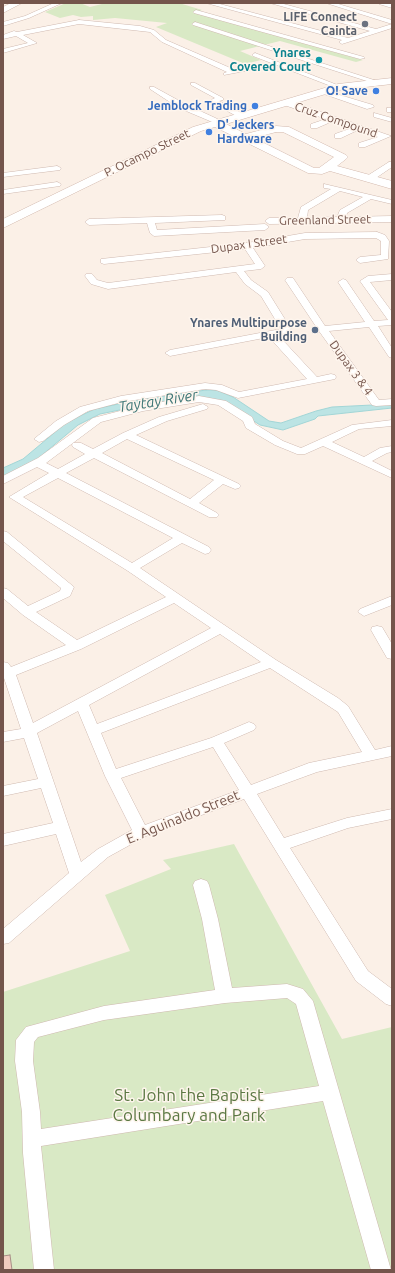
<!DOCTYPE html>
<style>
body{margin:0}
#map{position:relative;width:395px;height:1273px;overflow:hidden;background:#fbf0e7;font-family:Ubuntu,sans-serif}
canvas{display:block}
.frame{position:absolute;inset:0;border:4px solid #74554c;pointer-events:none}
</style>
<div id="map">
<canvas width="395" height="1273"></canvas>
<div class="frame"></div>
</div>
<script>
const ctx = document.querySelector('canvas').getContext('2d');
ctx.lineJoin = 'round';
function fill(path, color) {
  ctx.fillStyle = color;
  ctx.fill(path, 'evenodd');
}
function poly(rows) {
  const path = new Path2D();
  for (const r of rows) {
    path.moveTo(r[0], r[1]);
    for (let i = 2; i < r.length; i += 2) path.lineTo(r[i], r[i + 1]);
  }
  return path;
}
function stroke(path, color, width, dash) {
  ctx.strokeStyle = color;
  ctx.lineWidth = width;
  ctx.lineCap = dash ? 'butt' : 'round';
  ctx.setLineDash(dash || []);
  ctx.stroke(path);
}
function write(font, color, halo, rows, align = 'center') {
  ctx.font = font + ' Ubuntu,sans-serif';
  ctx.lineWidth = 3;
  ctx.setLineDash([]);
  ctx.textBaseline = 'middle';
  ctx.strokeStyle = halo;
  ctx.fillStyle = color;
  for (const [text, x, y, turn = 0] of rows) {
    ctx.save();
    ctx.translate(x, y);
    ctx.rotate((+turn || 0) * Math.PI / 180);
    ctx.textAlign = isNaN(turn) ? turn : align;
    if (halo) ctx.strokeText(text, 0, 0);
    ctx.fillText(text, 0, 0);
    ctx.restore();
  }
}
const green = poly([
 [66,3,80,3,90,7,106,3,179,3,202,10,195,13,363,60,356,62,280,41,240,51,261,60,245,64,156,27,167,23,115,18,93,20,93,16,81,17,73,15,60,18,45,12],
 [234,844,342,1039,392,1027,392,1270,3,1270,3,992,130,951,105,895,171,869,163,860]
]);
const water = poly([
 [206,390,216,390,233,397,269,421,281,423,316,411,332,407,392,404,392,408,318,416,315,419,283,430,260,425,232,407,197,397,159,402,100,414,78,425,36,460,3,478,3,468,23,459,66,423,82,415,95,409,132,401,206,390]
]);
const building = poly([
 [10,1255,12,1270,3,1270,3,1256,10,1255]
]);
const street = poly([
 [54,3,62,3,29,18,3,26,3,22,25,16,54,3],
 [206,3,216,3,348,38,370,31,270,3,280,3,376,29,392,24,392,28,342,44,339,42,342,40,206,3],
 [326,3,335,3,392,20,392,24,326,3],
 [378,3,392,4,392,8,379,4,378,3],
 [196,10,364,57,365,58,360,59,194,13,193,12,196,10],
 [79,20,140,26,154,30,166,40,235,70,247,68,250,70,224,75,224,73,227,72,162,42,150,32,79,24,23,35,37,43,3,53,3,49,28,43,16,36,3,39,3,35,14,31,17,32,79,20],
 [195,22,377,81,378,82,373,83,193,25,192,24,195,22],
 [255,53,340,86,341,87,336,88,253,56,252,55,255,53],
 [191,83,195,83,223,98,223,100,219,101,247,116,240,118,211,102,211,100,215,98,191,85,191,83],
 [150,87,154,87,185,104,224,122,217,124,179,108,150,89,150,87],
 [323,90,373,105,374,107,367,109,321,93,321,91,323,90],
 [284,101,290,101,391,136,365,147,359,147,359,143,378,137,358,130,341,138,335,138,335,134,352,128,333,121,317,128,311,128,311,124,326,119,284,105,284,101],
 [387,108,392,108,392,112,387,112,387,108],
 [374,113,392,118,392,122,374,117,374,113],
 [389,162,392,162,392,167,373,180,367,180,367,176,389,162],
 [57,166,61,168,60,170,3,177,3,173,57,166],
 [57,182,61,184,60,186,3,194,3,190,57,182],
 [324,184,392,200,392,204,371,199,347,213,346,217,392,216,392,222,269,224,265,221,269,218,298,218,301,207,331,189,324,188,324,184],
 [340,191,363,197,340,210,337,217,307,218,308,210,340,191],
 [222,215,225,216,225,220,155,223,157,230,265,224,269,227,265,230,154,236,150,233,147,223,89,225,85,222,89,219,222,215],
 [377,232,385,235,389,241,388,259,360,263,356,260,360,257,381,255,381,241,376,238,305,239,253,248,265,266,261,269,244,271,251,280,268,292,291,329,288,333,278,335,317,377,331,374,335,375,336,377,335,379,238,398,216,390,205,389,122,402,88,411,64,425,43,441,39,442,34,439,56,421,80,407,121,396,205,383,222,385,239,392,307,379,269,337,170,356,165,353,170,350,281,329,261,296,245,284,236,272,108,289,91,284,85,276,86,274,92,274,97,280,108,283,255,264,245,249,104,264,101,263,101,259,247,243,305,233,377,232],
 [392,274,392,280,370,282,392,312,392,325,378,326,392,348,392,358,389,357,369,327,329,331,379,400,392,399,392,405,376,406,372,405,319,331,285,280,287,278,293,278,325,326,365,322,338,282,343,279,346,280,374,321,388,320,360,281,368,276,392,274],
 [199,396,226,401,252,417,255,424,283,441,301,448,352,425,392,420,392,426,359,429,332,442,364,457,380,448,392,446,392,452,387,453,372,461,392,471,392,478,323,446,305,454,297,454,275,445,246,428,243,421,218,405,199,402,143,411,101,422,46,463,58,469,85,454,73,447,72,445,73,443,81,443,93,449,123,433,159,417,203,404,208,407,207,409,167,421,136,435,239,484,241,486,239,488,235,489,223,484,199,503,217,513,219,515,217,517,209,517,94,458,66,473,209,547,211,550,209,553,205,554,182,543,140,568,276,660,338,698,348,706,375,750,392,746,392,756,317,772,257,794,284,838,347,818,392,809,392,819,348,828,290,848,368,971,392,989,392,1006,386,1004,356,981,244,799,146,836,108,857,9,943,3,944,3,929,69,873,56,834,3,846,3,834,53,823,41,788,3,796,3,786,38,779,24,738,3,742,3,732,21,729,3,675,3,662,8,663,11,667,66,645,23,615,3,598,3,588,7,589,28,606,60,591,61,588,3,541,3,531,7,532,74,587,70,596,36,612,77,640,166,597,128,571,9,497,49,473,37,467,3,484,3,476,38,458,93,418,143,405,199,396],
 [127,439,214,480,190,499,102,453,127,439],
 [58,478,173,538,132,563,23,497,58,478],
 [174,603,211,628,33,723,16,675,81,649,174,603],
 [220,634,261,662,97,724,89,705,220,634],
 [270,668,338,712,362,752,309,763,251,785,224,743,254,730,256,727,254,724,249,722,211,738,116,769,101,733,270,668],
 [78,711,105,776,132,830,98,849,81,862,37,733,78,711],
 [213,747,239,790,145,825,121,778,213,747],
 [392,596,392,605,364,616,358,612,360,609,392,596],
 [377,626,382,627,392,644,392,659,387,658,371,630,372,627,377,626],
 [201,879,207,881,209,885,218,919,232,988,287,984,303,989,313,1001,391,1270,371,1270,323,1101,41,1146,54,1270,34,1270,23,1153,22,1112,15,1061,16,1040,26,1027,104,1006,215,990,202,919,193,885,195,881,201,879],
 [287,998,296,1004,319,1086,41,1129,40,1112,33,1061,34,1042,38,1037,104,1020,225,1003,287,998]
]);
const secondary = poly([
 [11,3,22,3,3,13,3,7,11,3],
 [392,78,392,84,339,90,226,124,246,134,276,126,289,127,346,155,348,157,346,159,337,166,392,181,392,189,330,171,322,174,308,173,215,127,201,131,3,228,3,219,193,127,338,84,392,78],
 [276,132,283,132,334,157,319,168,314,168,254,138,276,132]
]);
const markers = [
 [365,24,4,"#6b7280"],
 [319,60,4,"#0f9aa8"],
 [376,91,4,"#3f7fe0"],
 [255,106,4,"#3f7fe0"],
 [209,132,4,"#3f7fe0"],
 [315,330,4,"#5c6f8a"]
];
const farWorshipnames = [
 ["LIFE Connect",357,17],
 ["Cainta",357,31]
];
const farCulturenames = [
 ["Ynares",311,53],
 ["Covered Court",311,67]
];
const farShopnames = [
 ["O! Save",368,91],
 ["Jemblock Trading",247,106],
 ["D' Jeckers",217,125,"left"],
 ["Hardware",217,139,"left"]
];
const farStreetnames = [
 ["Cruz Compound",336,120,19],
 ["P. Ocampo Street",147,153,-26],
 ["Greenland Street",325,220,-1],
 ["Dupax I Street",249,244,-8],
 ["Dupax 3 & 4",351,368,54]
];
const farServicenames = [
 ["Ynares Multipurpose",307,323],
 ["Building",307,337]
];
const streetNames = [
 ["E. Aguinaldo Street",183,817,-22]
];
const waterNames = [
 ["Taytay River",158,401,-9]
];
const nearParknames = [
 ["St. John the Baptist",189,1095],
 ["Columbary and Park",189,1115]
];
fill(green, '#d9e9c5');
fill(water, '#bce4e4');
stroke(water, '#a2d5d6', 1);
fill(building, '#f0ccbf');
stroke(building, '#a88f86', 1);
stroke(street, '#cfb9b0', 1);
stroke(secondary, '#d2b8ad', 1);
fill(street, '#fff');
fill(secondary, '#fff');
for (const [x, y, r, color] of markers) {
  const dot = new Path2D();
  dot.arc(x, y, r, 0, 2 * Math.PI);
  ctx.fillStyle = color;
  ctx.fill(dot);
  stroke(dot, '#fef5ed', 1.5);
}
write('bold 12px', '#5b616d', '#fef5ed', farWorshipnames, 'right');
write('bold 12px', '#0d838f', '#fef5ed', farCulturenames, 'right');
write('bold 12px', '#366cbe', '#fef5ed', farShopnames, 'right');
write('12px', '#74554c', '#fef5ed', farStreetnames);
write('bold 12px', '#4e5e75', '#fef5ed', farServicenames, 'right');
write('14px', '#74554c', '#fef5ed', streetNames);
write('italic 15px', '#407878', '#fef5ed', waterNames);
write('17px', '#5c7944', '#fef5ed', nearParknames);
</script>
